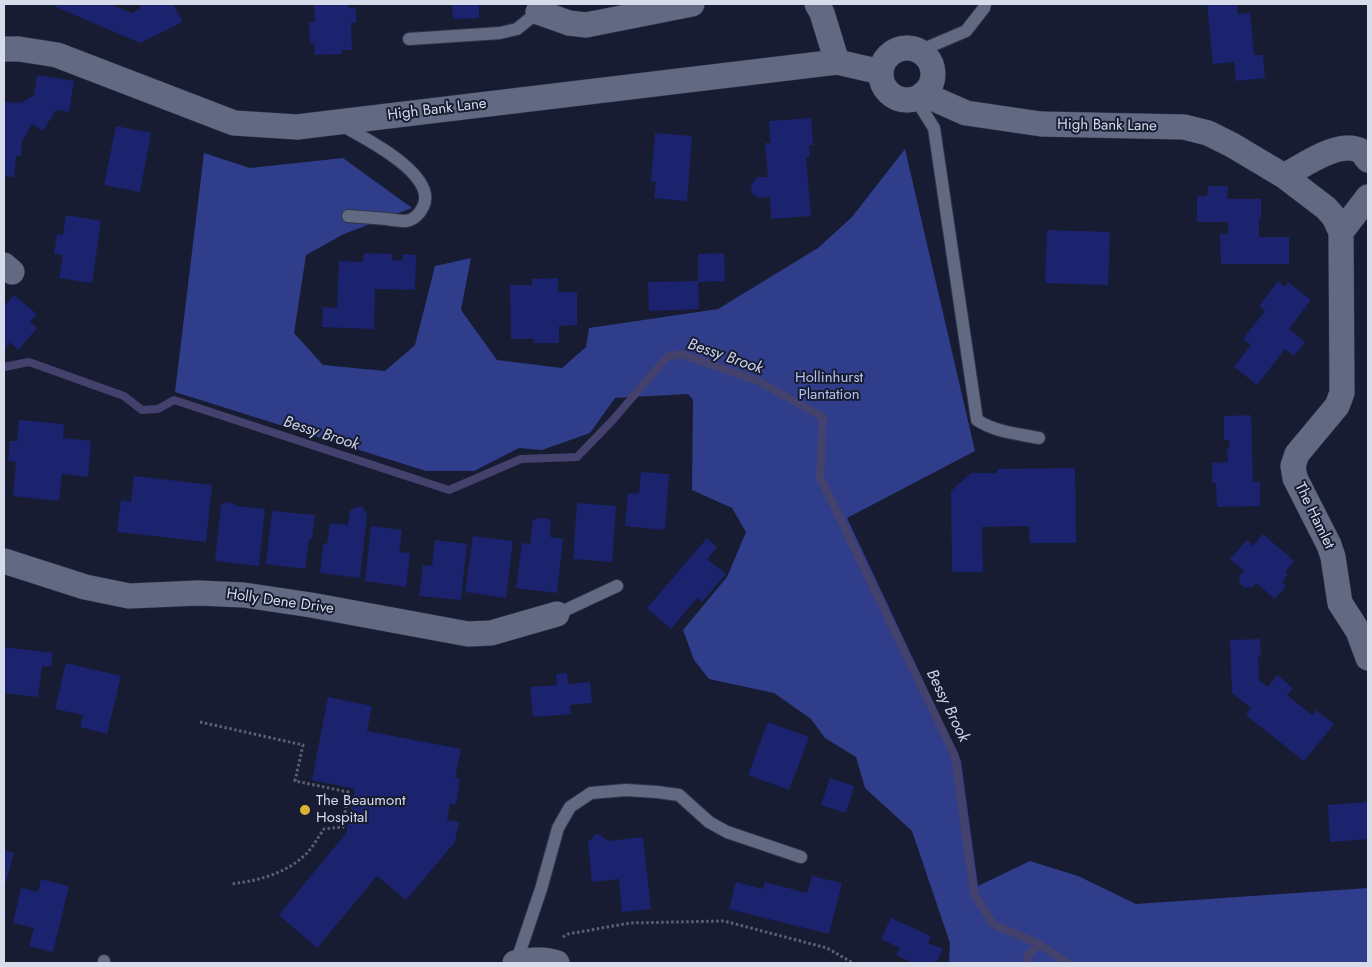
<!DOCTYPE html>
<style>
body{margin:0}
#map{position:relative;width:1372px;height:967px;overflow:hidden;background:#171c32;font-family:Jost,sans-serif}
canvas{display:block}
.frame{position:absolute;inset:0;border:5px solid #d7dceb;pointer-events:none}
</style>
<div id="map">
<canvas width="1372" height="967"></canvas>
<div class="frame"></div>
</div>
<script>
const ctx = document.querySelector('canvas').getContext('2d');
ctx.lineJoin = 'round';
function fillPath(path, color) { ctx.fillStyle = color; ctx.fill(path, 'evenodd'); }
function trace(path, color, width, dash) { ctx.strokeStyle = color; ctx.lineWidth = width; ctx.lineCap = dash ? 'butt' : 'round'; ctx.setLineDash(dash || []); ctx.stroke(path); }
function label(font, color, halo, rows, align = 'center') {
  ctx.font = font + ' Jost,sans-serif'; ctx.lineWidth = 4; ctx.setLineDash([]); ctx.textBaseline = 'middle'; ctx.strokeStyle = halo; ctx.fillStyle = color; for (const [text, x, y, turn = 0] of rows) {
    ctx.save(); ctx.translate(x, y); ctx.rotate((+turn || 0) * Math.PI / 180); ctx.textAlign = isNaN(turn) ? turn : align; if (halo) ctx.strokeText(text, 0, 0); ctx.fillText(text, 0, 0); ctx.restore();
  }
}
const forest = new Path2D(`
 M905,149L975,451L847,518L961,761L978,886L1030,861L1078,876L1136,904L1368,888V963H949L950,943L912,831L865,788L856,757L825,738L811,719L774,693L709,679L694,660L683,630L727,577L746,532L732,508L692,490L693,400L688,394L615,398L590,433L542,450L519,448L474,471H426L175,392L204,153L250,168L343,158L412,208L344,234L306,255L294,333L323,365L385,371L415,345L435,266L471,258L461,310L497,360L562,368L586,347L589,328L718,309L818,248L852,217Z`);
const stream = new Path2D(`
 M4,367L29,362L124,396L142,410L158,409L174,400L449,490L521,459L577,457L612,421L667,357L681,354L758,381L823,417L820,477L955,756L974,894L993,924L1039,944L1068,963
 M1028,963L1027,956L1039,944`);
const building = new Path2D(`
 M56,4H110L132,13L141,8L139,4H173L183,22L140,43L56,7Z
 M314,4H348V8L356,7V23H351L352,50H342V54L315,55L314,43H310L309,22H315Z
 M452,4H479V18L453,19Z
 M1207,4H1237L1238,14L1250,13L1254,55H1263L1265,78L1236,81L1234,62L1213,64Z
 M37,75L74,81L69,112L56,110L43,131L32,124L22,141L21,156H16L14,177L4,176V102L21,103L34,95Z
 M811,118L813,145H809L810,157L806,158L811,216L771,219L770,197L758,198L752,193L751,185L757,177H768L765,143H771L769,121Z
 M116,126L151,133L140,192L104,185Z
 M655,133L692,136L687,201L654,198L656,182L651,181Z
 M1208,186H1228L1227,199H1261V218H1259V237H1289V264H1221L1220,234H1228V222H1197V196H1207Z
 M66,215L101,221L92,283L59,278L63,255L54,254L57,234L63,235Z
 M1047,230L1110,232L1108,285L1045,283Z
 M364,253L392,254V260L403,261V254L416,255L415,290L375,289L374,329L322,327L323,307L337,308L339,261L363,262Z
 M724,253L725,281L698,282L699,309L649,311L648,282L698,281V254Z
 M558,278V292H577V325L559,326V343H534V339H511L510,285H532V279Z
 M1278,281L1285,287L1288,282L1311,300L1289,329L1305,342L1294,356L1285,349L1257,385L1234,367L1251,345L1243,339L1265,311L1259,306Z
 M14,295L37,314L30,322L37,328L18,350L10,342L4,350V302L6,304Z
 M1251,415L1253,482H1260V506L1217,507L1216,483H1212V463L1228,462L1227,449H1230L1229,440H1224V416Z
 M19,420L64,424L63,438L91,441L88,477L62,474L59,501L13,496L16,462L8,461L10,441H17Z
 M1075,468L1076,543H1030L1029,526L982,527L983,572H952L951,491L971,473H997V469Z
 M641,472L669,474L665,530L625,526L628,493L639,494Z
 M134,476L212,485L206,542L117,532L121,500L131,502Z
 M225,502L233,503L236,506L265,509L259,566L215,561L221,505Z
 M577,503L616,506L612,562L573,559Z
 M356,507H363L367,514L360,578L320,573L323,544H327L330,523L348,525L350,511Z
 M272,511L315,515L312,539H309L305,569L266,564Z
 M537,518L549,519L551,524L550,537L563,539L557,593L516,588L522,543L530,544L533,520Z
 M371,526L402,530L399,552L410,553L406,587L365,581Z
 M1263,534L1294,561L1285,572L1288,574L1282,582L1286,586L1275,599L1256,583L1253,587L1245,588L1240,584L1239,576L1244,571L1230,559L1247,540L1253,546Z
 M473,536L513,541L506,598L465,592Z
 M707,538L717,547L707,559L726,574L702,602L697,598L671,629L647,608Z
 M435,540L467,544L461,600L419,596L423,565L432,566Z
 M1260,639L1261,655H1258L1259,680L1268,687L1277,675L1293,688L1287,695L1312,715L1316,710L1334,724L1304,761L1246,715L1251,708L1232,693L1230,640Z
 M4,647L53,653L51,667L42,666L38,697L4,693Z
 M66,663L121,676L107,734L80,727L83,715L55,709Z
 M567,673L568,684L590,682L592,703L570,705L571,714L533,717L530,687L557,685L556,674Z
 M328,697L372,706L367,731L461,749L455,778L460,779L456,805L450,803L447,820L459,822L455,842L406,900L377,876L317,948L279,915L346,833L355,789L312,780Z
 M768,722L809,737L789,790L748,775Z
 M830,778L854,786L846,813L821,805Z
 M1368,802V839L1330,842L1328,805Z
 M597,833L608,841L643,837L651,909L622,912L619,879L592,882L588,842Z
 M4,850L14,853L4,889Z
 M812,876L842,883L829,934L729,909L736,882L763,889L765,882L807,893Z
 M41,879L69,886L53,952L29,946L34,928L13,923L21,888L38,892Z
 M891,918L931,936L928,943L943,949L936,963H913L896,955L900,948L881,939Z`);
const path = new Path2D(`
 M200,722L303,745L295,781L348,792L343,827L324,829C319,836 314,845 308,852C288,873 259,881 230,884
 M563,937L568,934L630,923L724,921L827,948L853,963`);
const lane = new Path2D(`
 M409,39L500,33L517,29L538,12
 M919,51L966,31L984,8L985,4
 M915,98L934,128L977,420C995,432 1018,434 1039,438
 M341,125C363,137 439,175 423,207C420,213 414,220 406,221C400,221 393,220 387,219C374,218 361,217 348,216
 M557,614L617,586
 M104,963V961
 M516,963L541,889L558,828L570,807L591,793L626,790L657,792L679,795L709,822L727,832L801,857`);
const street = new Path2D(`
 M817,4L822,13L837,62
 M538,12L569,23L586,25L692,4
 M881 74a26 26 0 1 1 52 0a26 26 0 1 1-52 0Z
 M4,49H19L57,55L234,123L297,127L837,62L881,72
 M923,94L966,113L1041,124L1184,127L1208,133L1232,145L1284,176L1326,208L1334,217L1341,232L1342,393L1337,406L1297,454L1293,466L1295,478L1329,545L1333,557L1340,603L1358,631L1368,658
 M1284,176C1303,166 1339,139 1361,151C1363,153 1366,158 1368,160
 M1341,232L1368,197
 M4,265L12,272
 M4,561L85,587L129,596L198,593L244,595L311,605L468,634L491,633L557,614
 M515,963C528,960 544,958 557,963`);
const markers = [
 [305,810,6,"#d9b334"]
];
const streetNames = [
 ["High Bank Lane",437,110,-7],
 ["High Bank Lane",1107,126,1],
 ["The Hamlet",1314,516,64],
 ["Holly Dene Drive",280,602,8]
];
const parkNames = [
 ["Hollinhurst",829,378],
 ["Plantation",829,395]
];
const poiNames = [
 ["The Beaumont",316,801],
 ["Hospital",316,818]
];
const waterNames = [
 ["Bessy Brook",725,357,19],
 ["Bessy Brook",321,434,18],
 ["Bessy Brook",947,706,64]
];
fillPath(forest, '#2f3d8a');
trace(stream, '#44426d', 8);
fillPath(building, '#1b236e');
trace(lane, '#323547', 14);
trace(street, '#323547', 26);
trace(path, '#5b6074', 3, [2.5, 2.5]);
trace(lane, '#616983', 12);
trace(street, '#616983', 25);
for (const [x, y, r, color] of markers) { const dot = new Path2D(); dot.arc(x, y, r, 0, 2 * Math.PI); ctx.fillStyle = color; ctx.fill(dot); trace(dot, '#171c32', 2); }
label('15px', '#d7dceb', '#171c32', streetNames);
label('15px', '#b2c0eb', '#171c32', parkNames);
label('15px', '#d7dceb', '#171c32', poiNames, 'left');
label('italic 16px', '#cdd4ea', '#171c32', waterNames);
</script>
